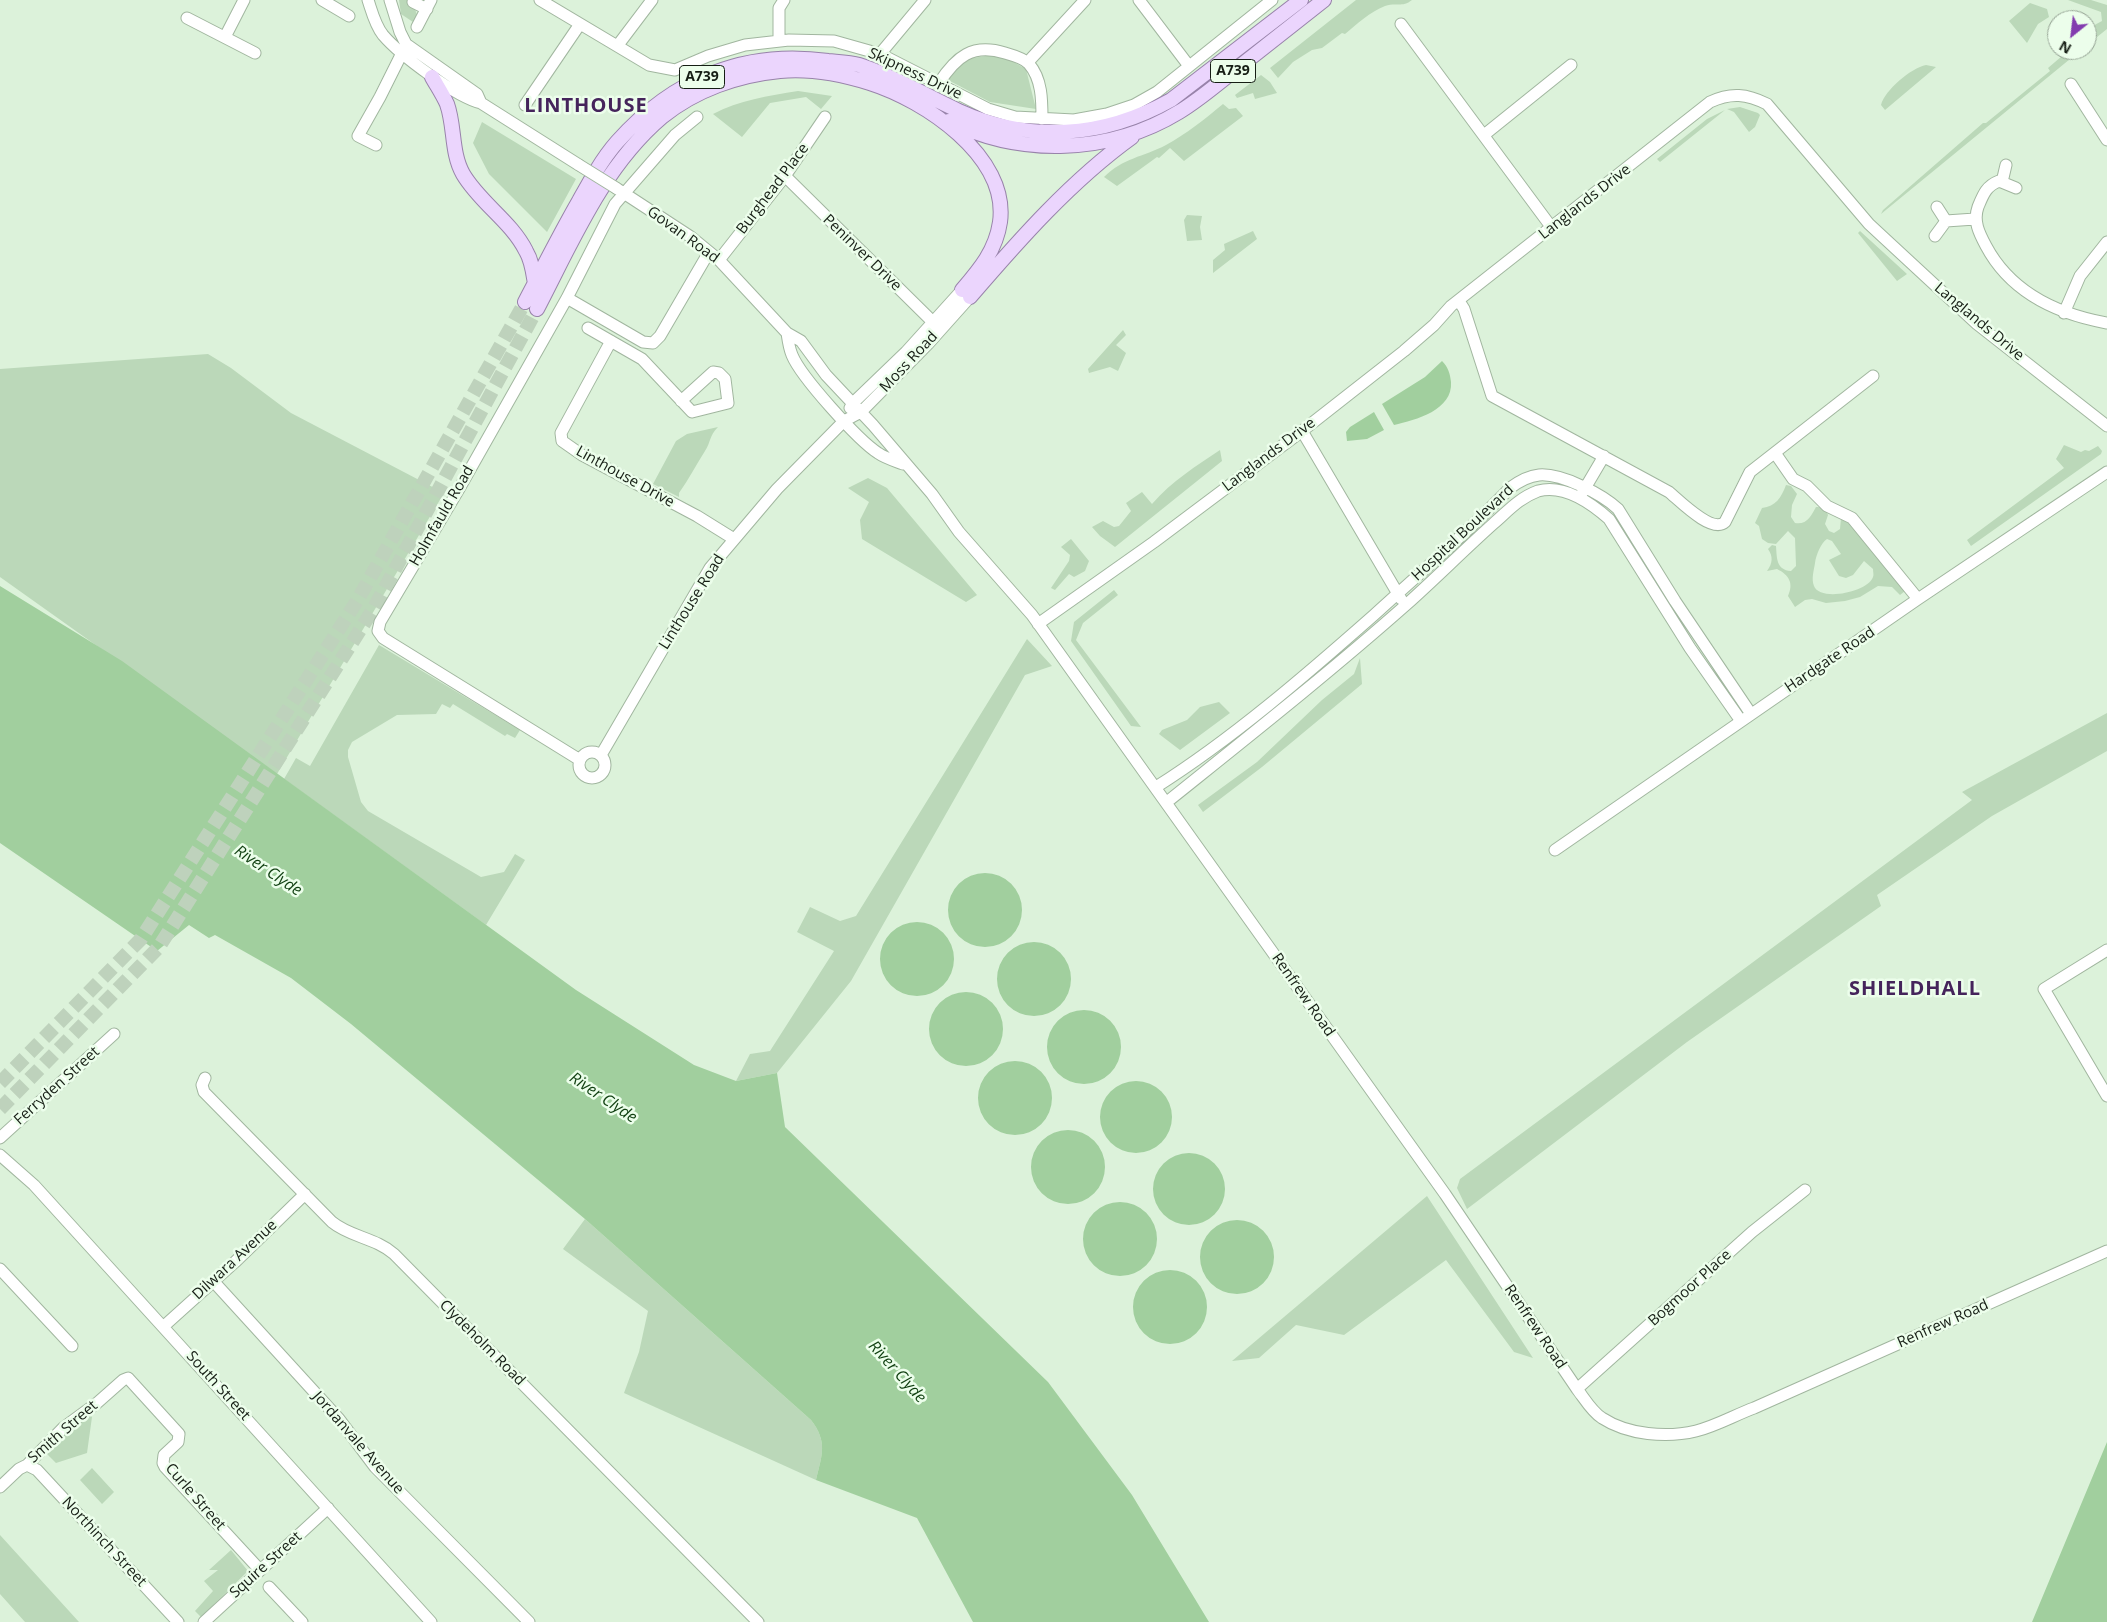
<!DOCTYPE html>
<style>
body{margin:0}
#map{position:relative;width:2107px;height:1622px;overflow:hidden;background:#dcf2da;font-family:"Open Sans",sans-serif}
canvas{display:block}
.north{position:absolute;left:2047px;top:10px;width:50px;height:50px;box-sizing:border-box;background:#ecfeeb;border:1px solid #96a495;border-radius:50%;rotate:209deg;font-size:14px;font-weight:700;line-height:20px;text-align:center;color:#161e15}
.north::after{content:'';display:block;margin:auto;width:18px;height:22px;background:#833caf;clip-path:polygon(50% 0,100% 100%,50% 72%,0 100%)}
</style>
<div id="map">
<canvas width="2107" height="1622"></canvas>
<div class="north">N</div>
</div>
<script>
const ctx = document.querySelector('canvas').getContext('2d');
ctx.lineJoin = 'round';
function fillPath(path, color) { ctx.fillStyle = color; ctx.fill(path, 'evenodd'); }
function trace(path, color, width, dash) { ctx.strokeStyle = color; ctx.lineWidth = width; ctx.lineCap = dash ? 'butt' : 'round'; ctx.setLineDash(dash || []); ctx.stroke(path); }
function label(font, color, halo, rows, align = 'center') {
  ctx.font = font + ' "Open Sans",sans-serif'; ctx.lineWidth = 5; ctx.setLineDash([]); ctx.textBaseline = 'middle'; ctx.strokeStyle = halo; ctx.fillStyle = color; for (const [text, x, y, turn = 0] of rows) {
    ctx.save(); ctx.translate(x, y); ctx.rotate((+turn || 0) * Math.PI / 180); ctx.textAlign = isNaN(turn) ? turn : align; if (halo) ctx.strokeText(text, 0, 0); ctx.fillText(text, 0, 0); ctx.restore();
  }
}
const green = new Path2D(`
 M399,0H412L417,15L413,22L401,14Z
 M1356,0H1412C1402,8 1396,2 1385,6C1370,12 1357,24 1345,34L1342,33L1322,48L1312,50L1293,62L1278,78L1270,68Z
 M2068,0H2091L2107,5V29L2087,45V29L2102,21L2101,12Z
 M2030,3L2047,9L2049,17L2038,24L2027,43L2009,21Z
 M2069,50H2081L1881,214L1883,210L1983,123H1986L2050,71L2048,68Z
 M999,54L1026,69L1036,109L990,102L948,80L959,60Z
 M1926,65L1936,67L1885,110L1881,105C1885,90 1911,68 1926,65Z
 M1261,75L1270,82L1277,93L1255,99L1253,93L1237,98L1235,95Z
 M798,91L832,96L821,109L806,97L770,103L742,137L713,114C739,100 768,96 798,91Z
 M1223,104L1229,109L1236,108L1243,116L1184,161L1170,148L1159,158L1157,157L1117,186L1104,177C1123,158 1143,157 1166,145C1186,134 1205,119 1223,104Z
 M1740,107L1758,113L1760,115L1755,127L1749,132L1734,112L1727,109Z
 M1725,110L1660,162L1657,159L1707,119Z
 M482,122L576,179L547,232L489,174L473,143Z
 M1187,215L1202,216L1200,227L1202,240L1187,241L1184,220Z
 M1253,231L1257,239L1213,273V260L1225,250L1224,244Z
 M1860,231L1907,274L1897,281L1858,233Z
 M1123,330L1126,335L1116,345L1126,353L1118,371L1110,367L1089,373L1088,369Z
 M208,354L231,368L291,413L444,493L277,774L0,577V369Z
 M718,427C709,436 711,442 705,451C696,465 689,479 679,493V497L653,484L676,441L687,434Z
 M2064,445L2081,452L2085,450L2089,451L2098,446L2102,451L2101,454L1971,546L1967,540L2064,468L2056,459Z
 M1220,450L1222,461L1115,547L1100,536L1092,527L1103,521L1114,527L1119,526L1131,511L1126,503L1142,492L1152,504C1172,481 1196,466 1220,450Z
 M868,478L887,488L977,595L966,602L862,539L860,520L869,502L848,488Z
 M1786,485L1791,486L1797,494L1792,505L1791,517L1795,523C1807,525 1811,516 1816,507C1822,507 1826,509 1828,515L1825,524L1829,531L1834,533L1840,529L1841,518H1844L1905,591L1900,595L1892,587L1878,586L1860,597L1845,601L1826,603L1812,599L1805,600L1795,607L1788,596C1794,583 1789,575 1777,569L1767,571C1773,563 1773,556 1768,549L1772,545L1776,546C1777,558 1776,570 1791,571L1796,566L1795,538L1788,531L1776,544L1768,543L1762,539L1759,526L1755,523L1762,508C1776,506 1781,498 1786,485ZM1827,539L1832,541L1841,554L1829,560L1839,576L1846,578L1853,575L1864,561L1873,569C1873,572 1874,575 1873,577C1868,592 1820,602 1814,586C1811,579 1814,570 1815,563C1816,555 1821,543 1827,539Z
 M1071,539L1089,561L1085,571L1074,577L1069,574L1055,590L1051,588L1069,561L1070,555L1061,547Z
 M1114,590L1118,595L1083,623L1076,640L1141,727L1131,726L1071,641L1074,622Z
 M1027,639L1052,666L1025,675L851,981L777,1073L736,1081L750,1054L770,1051L834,951L797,932L810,907L840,921L856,916Z
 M379,645L520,730L515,738L507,734L505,736L453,704L450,708L442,704L436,714L397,715L352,742L348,750V757L361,802L368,811L481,877L504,872L515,854L525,860L486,925L284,779L296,758L310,766Z
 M1360,658L1362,684L1262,767L1203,812L1198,805L1257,762L1322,700L1354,674Z
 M1219,702L1230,713L1180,750L1159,734L1162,730L1187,720L1200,707Z
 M2107,713V751L1992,816L1877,895L1881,906L1687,1042L1467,1209L1457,1188L1460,1179L1972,800L1962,792Z
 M1427,1196L1533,1358L1514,1352L1446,1260L1344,1335L1296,1325L1259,1358L1232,1361Z
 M585,1219L811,1420C828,1442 822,1455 816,1480L624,1393L639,1352L648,1311L563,1249Z
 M86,1411L92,1417L87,1453L56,1463L43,1450Z
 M92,1468L114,1492L102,1504L80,1480Z
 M0,1535L79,1622H25L0,1594Z
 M231,1550L248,1571L201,1617L195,1611L213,1591L204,1581L218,1570H209Z`);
const water = new Path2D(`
 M1442,361C1448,367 1450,373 1451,382C1453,410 1416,420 1394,425L1382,404L1425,377Z
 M1374,412L1384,430L1367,439L1347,441L1346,432L1350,427Z
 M0,586L122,661L576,990L694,1065L736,1081L777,1073L785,1127L1048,1382L1132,1495L1209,1622H973L917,1518L816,1480C822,1455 828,1442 811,1420L585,1219L351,1024L291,978L215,935L209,938L189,925L157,951L0,843Z
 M948 910a37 37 0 1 1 74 0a37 37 0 1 1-74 0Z
 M880 959a37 37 0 1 1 74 0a37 37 0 1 1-74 0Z
 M997 979a37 37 0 1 1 74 0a37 37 0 1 1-74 0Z
 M929 1029a37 37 0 1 1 74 0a37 37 0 1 1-74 0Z
 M1047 1047a37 37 0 1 1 74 0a37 37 0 1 1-74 0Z
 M978 1098a37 37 0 1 1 74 0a37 37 0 1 1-74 0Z
 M1100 1117a36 36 0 1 1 72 0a36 36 0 1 1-72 0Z
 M1031 1167a37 37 0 1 1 74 0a37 37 0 1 1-74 0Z
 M1153 1189a36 36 0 1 1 72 0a36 36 0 1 1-72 0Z
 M1083 1239a37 37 0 1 1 74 0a37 37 0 1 1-74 0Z
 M1200 1257a37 37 0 1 1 74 0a37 37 0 1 1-74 0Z
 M1133 1307a37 37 0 1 1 74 0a37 37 0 1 1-74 0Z
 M2107,1442V1622H2032Z`);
const majorTunnel = new Path2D(`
 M0,1083L141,939L357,601L525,302
 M0,1109L159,947L374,608L537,309`);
const minor = new Path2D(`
 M322,0L349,16
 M368,0C372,12 375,25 383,35C400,55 456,97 481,103L579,165
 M390,0L400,32L406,44L477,94L481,103
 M540,0L649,65L675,70L708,56L745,45L789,40L834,41L880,54L988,109L1015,117L1074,120L1107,114L1134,105L1157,92L1272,0
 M1139,0L1189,66
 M413,2L427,9
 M187,18L255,53
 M1401,24L1552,228
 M417,27L431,0
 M225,37L244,0
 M779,41V8L784,0
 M618,45L652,0
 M880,54L925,0
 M1028,62L1085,0
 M939,83C956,57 972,43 1005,53C1012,55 1024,58 1029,64C1042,79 1042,100 1042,119
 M2071,84L2107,140
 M525,105L580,24
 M1484,135L1571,65
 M376,145L358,136L380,97L405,47
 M785,176L940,329
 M2002,182L2006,165
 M616,188L691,237L719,260L787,333L801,341L826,375L873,425L932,494L959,532L1032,615L1445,1194L1577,1389C1584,1398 1592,1412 1602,1418C1628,1435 1667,1438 1696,1431C1716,1426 1735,1415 1754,1408L2107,1251
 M2016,188L1999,181C1986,186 1983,195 1978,207C1973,221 1979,233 1986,246C2011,293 2057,314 2107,323
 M1946,221L1975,219
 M1935,236L1946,221L1937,207
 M719,260L785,176L825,117
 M567,298L643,342L653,343L660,336L709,252
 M1459,301L1464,309L1492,396L1669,492C1680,501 1712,534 1725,522L1750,472L1873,376
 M2064,313L2080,276L2107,242
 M588,328L642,359L692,412L728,403L725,379L719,373L713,372L681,401
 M787,333C788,340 789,348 792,355C801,377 858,440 878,453C885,458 895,461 903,464
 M611,341L561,433L562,441L582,455L697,516L734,539
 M850,408L853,403L906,352L962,290
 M1302,431L1401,599
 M1775,453L1793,479L1807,486L1827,506L1852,518L1918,599
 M1581,495L1604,456
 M1038,624L1154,542L1302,431L1404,351L1434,325L1451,306L1710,102C1731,92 1747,94 1767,104L1869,224L1883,237L1977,324L2107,426
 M579 765a13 13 0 1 1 26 0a13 13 0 1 1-26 0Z
 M601,755L710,568L777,489L844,421L861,412L928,344L970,297
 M580,760L383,638L378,631L380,622L459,489L567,298L615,204L675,135L697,117
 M1156,787C1232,739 1306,675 1374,615C1420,573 1467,533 1510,488C1518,482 1529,476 1539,475C1561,473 1602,494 1618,509L1675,601L1751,714
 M1167,802C1248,737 1329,673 1407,604C1436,578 1464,550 1493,524C1508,511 1519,498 1538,491C1564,484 1591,503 1609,519L1690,648L1741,721
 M1555,850L1918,599L2107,472
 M2107,950L2044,989L2107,1096
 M205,1078L202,1085L204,1092L332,1222C350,1237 376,1238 394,1254L758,1622
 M0,1138L114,1034
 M0,1155L34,1185L431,1622
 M0,1269L72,1346
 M214,1282L339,1419L375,1467L529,1622
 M164,1326L235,1262L305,1194
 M1577,1389L1752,1232L1805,1190
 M27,1465L37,1470L178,1622
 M0,1487L19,1469L27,1465L63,1428L97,1403L123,1380L128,1378L179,1434L178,1442L164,1455L163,1463L165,1467L260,1570
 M269,1587L302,1622
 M204,1622L328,1508`);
const major = new Path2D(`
 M432,77C437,86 443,95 447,104C455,126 451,153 463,174C480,203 511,221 526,251C532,261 533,272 535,284
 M949,121C1021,157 1110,154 1179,112C1199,100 1216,85 1234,71C1264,47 1294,24 1324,0
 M970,297C1019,240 1071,181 1132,137
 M525,302C543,268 560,234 579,201C590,181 602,159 617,142C673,79 745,49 828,61C838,62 849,62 859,65C894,76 926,96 959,111C1030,143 1103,138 1171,100L1301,0
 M537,309C572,242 603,167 662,117C695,90 738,75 780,71C810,68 841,74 870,83C924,100 1009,156 1000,222C996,250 980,269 962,290`);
const minorBridge = new Path2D(`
 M579,165L616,188`);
const shields = [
 [1233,71,45],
 [702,77,45]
];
const shieldNames = [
 ["A739",1233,71],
 ["A739",702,77]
];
const streetNames = [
 ["Skipness Drive",915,74,25],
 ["Burghead Place",773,189,-53],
 ["Langlands Drive",1585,202,-38],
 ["Govan Road",683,235,36],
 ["Peninver Drive",862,253,44],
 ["Langlands Drive",1979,322,40],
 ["Moss Road",909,362,-47],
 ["Langlands Drive",1269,455,-37],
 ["Linthouse Drive",625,477,29],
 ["Holmfauld Road",442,516,-60],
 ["Hospital Boulevard",1463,533,-43],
 ["Linthouse Road",692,602,-58],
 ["Hardgate Road",1830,660,-34],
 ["Renfrew Road",1303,995,55],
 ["Ferryden Street",57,1086,-42],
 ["Dilwara Avenue",235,1260,-43],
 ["Bogmoor Place",1690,1288,-42],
 ["Renfrew Road",1943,1324,-24],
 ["Renfrew Road",1535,1327,56],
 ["Clydeholm Road",482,1343,45],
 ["South Street",218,1386,48],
 ["Smith Street",63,1432,-41],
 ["Jordanvale Avenue",358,1443,49],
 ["Curle Street",195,1497,49],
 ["Northinch Street",104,1542,47],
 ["Squire Street",266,1565,-42]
];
const waterNames = [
 ["River Clyde",268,871,34],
 ["River Clyde",603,1098,34],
 ["River Clyde",897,1372,48]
];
const districtNames = [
 ["LINTHOUSE",586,106],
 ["SHIELDHALL",1915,989]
];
fillPath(green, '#bbd8b9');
fillPath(water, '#a1cf9e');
trace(majorTunnel, '#bed2bc', 14, [14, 7]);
trace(minor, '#a1b69f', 13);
trace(major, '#9883aa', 16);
trace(minor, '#fff', 11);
trace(major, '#ebd5fd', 14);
trace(minorBridge, '#a1b69f', 13, []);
trace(minorBridge, '#fff', 11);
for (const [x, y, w] of shields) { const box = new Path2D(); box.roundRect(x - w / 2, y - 11.5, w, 23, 4); ctx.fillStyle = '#ecfeeb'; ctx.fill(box); trace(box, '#161e15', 1); }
label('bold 14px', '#161e15', null, shieldNames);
label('15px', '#161e15', '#ecfeeb', streetNames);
label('italic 16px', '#0f3f10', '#ecfeeb', waterNames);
ctx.letterSpacing = '1px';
label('bold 20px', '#45245b', '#ecfeeb', districtNames);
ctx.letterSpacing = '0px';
</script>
